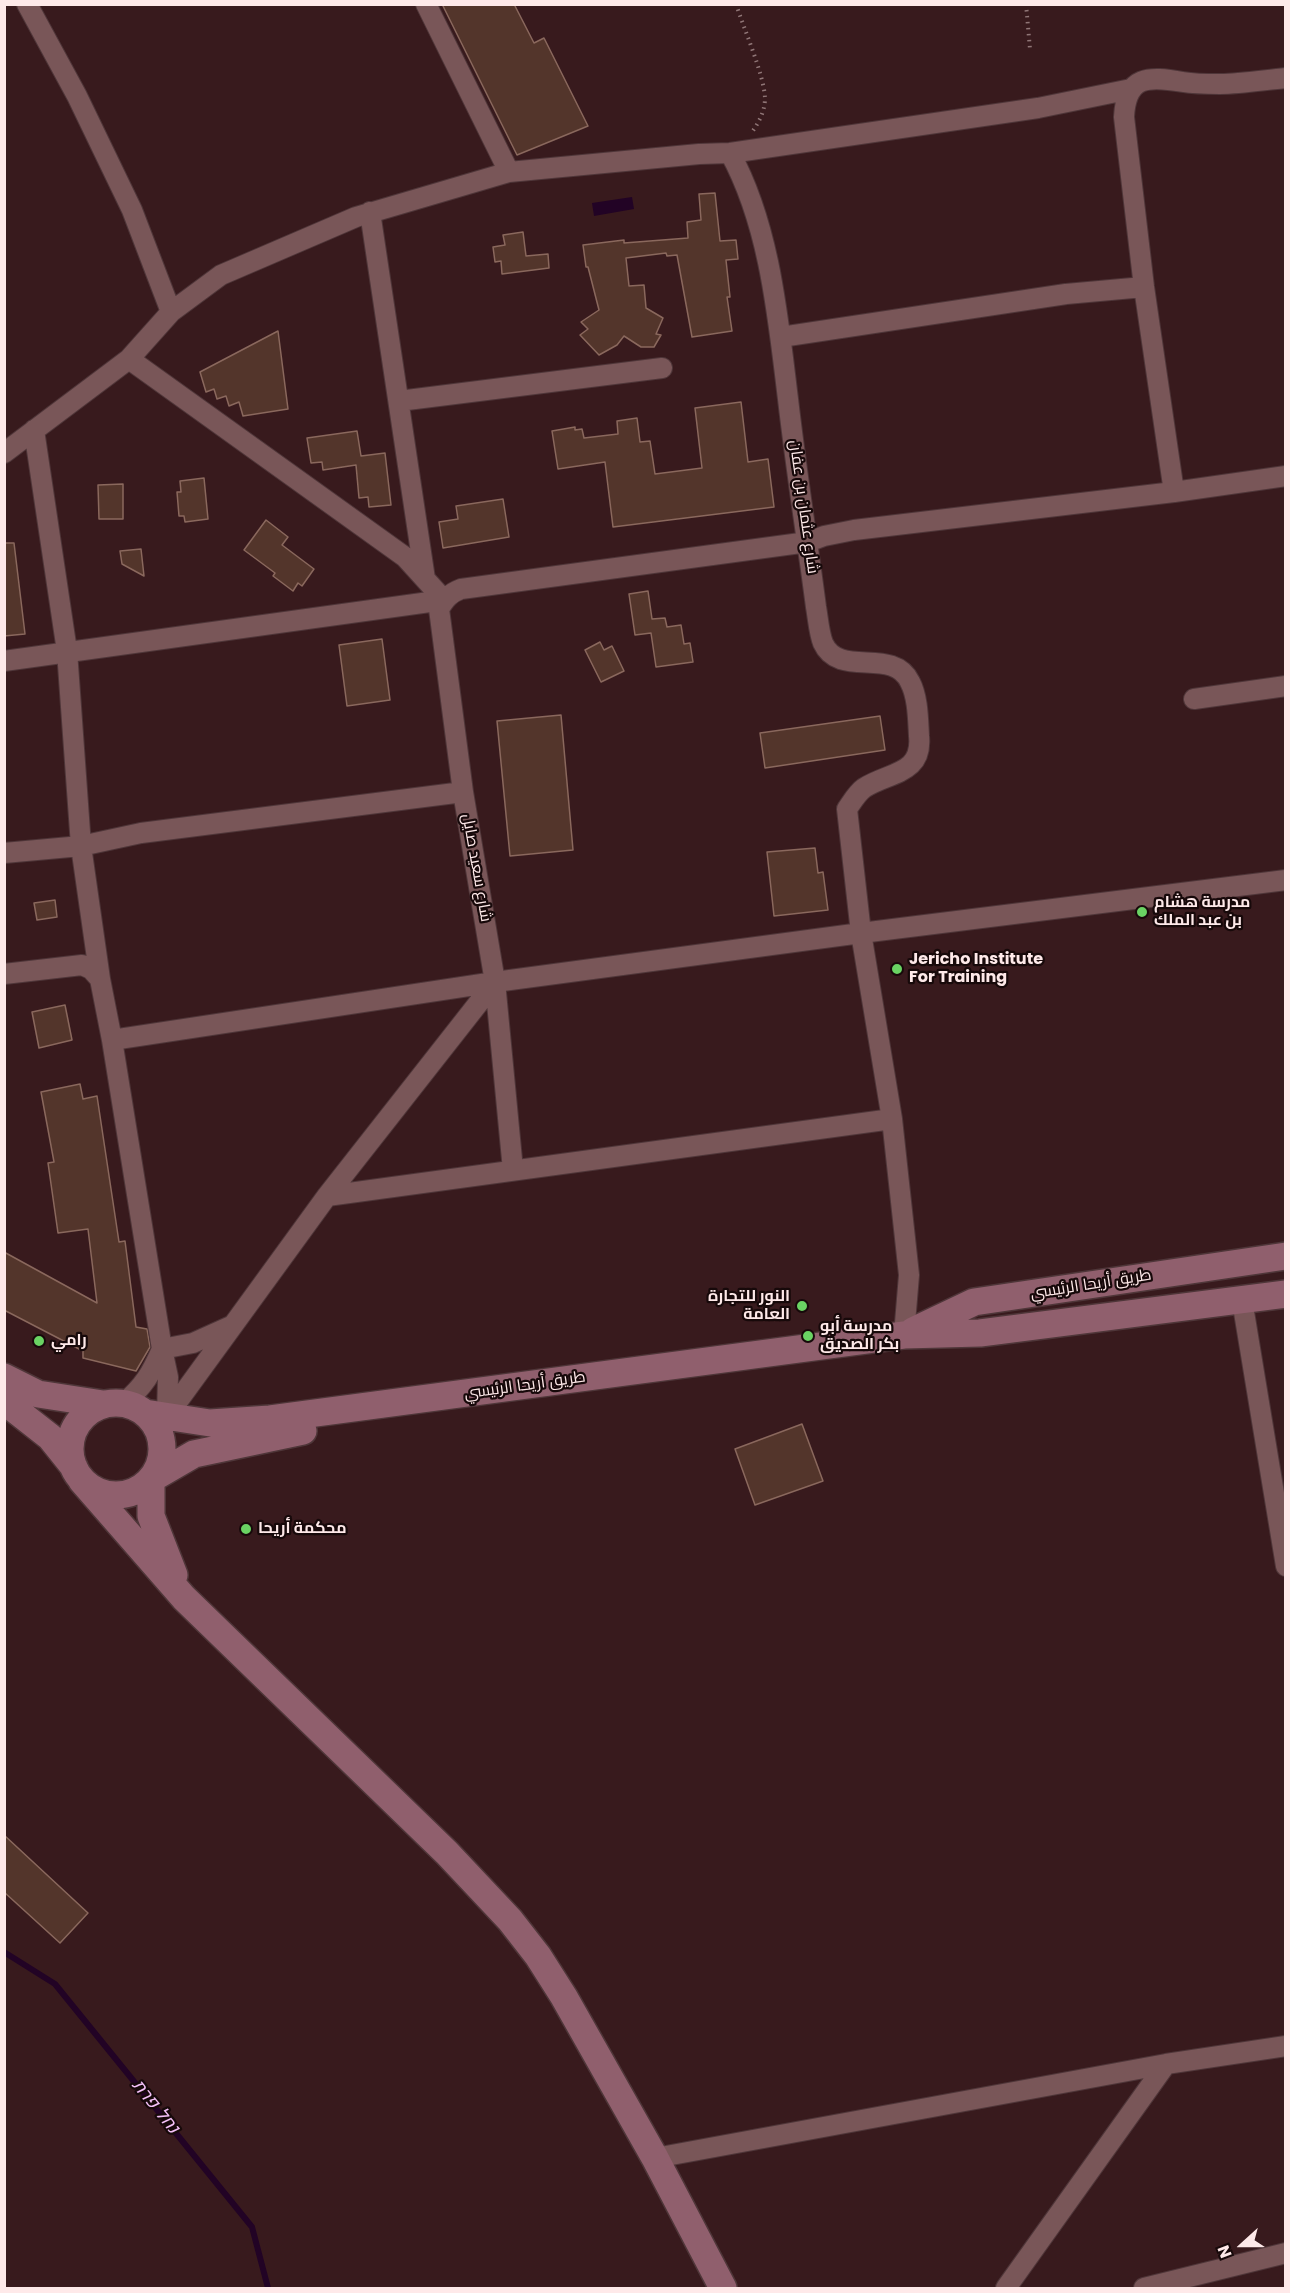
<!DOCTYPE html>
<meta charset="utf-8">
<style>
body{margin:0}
#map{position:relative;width:1290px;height:2293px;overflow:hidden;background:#381a1d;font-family:Poppins,sans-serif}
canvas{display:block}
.frame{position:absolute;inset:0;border:6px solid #fee9e9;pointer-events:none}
.north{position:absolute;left:1212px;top:2215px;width:60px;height:60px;-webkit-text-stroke:4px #17090a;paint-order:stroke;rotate:249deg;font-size:16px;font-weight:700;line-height:24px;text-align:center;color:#fee9e9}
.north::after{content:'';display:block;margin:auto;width:21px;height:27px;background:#fee9e9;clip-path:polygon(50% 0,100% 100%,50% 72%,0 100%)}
</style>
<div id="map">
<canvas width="1290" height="2293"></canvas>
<div class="frame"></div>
<div class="north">N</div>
</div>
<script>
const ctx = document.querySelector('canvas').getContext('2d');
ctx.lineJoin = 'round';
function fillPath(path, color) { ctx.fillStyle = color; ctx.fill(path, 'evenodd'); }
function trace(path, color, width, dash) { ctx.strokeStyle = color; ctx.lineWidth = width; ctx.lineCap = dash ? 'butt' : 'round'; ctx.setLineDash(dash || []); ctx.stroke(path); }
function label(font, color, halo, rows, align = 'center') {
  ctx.font = font + ' Poppins,Cairo,Heebo,sans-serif'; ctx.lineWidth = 4.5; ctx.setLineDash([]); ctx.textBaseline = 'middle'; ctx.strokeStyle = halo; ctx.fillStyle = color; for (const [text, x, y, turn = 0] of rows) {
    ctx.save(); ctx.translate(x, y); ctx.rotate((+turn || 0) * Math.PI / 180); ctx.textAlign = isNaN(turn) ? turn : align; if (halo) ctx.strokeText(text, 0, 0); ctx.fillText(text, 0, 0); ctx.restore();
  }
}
const water = new Path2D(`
 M632,197L634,209L594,216L592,203Z`);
const stream = new Path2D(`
 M4,1952L55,1984L252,2227L268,2288`);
const building = new Path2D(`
 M442,4H514L534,43L544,38L588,126L517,155Z
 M715,193L720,241L736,240L738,259L726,260L730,297H727L732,331L692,337L677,255L667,256L666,253L626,258L629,286L644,285L646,308L663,318L656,334L661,335L654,347H641L624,336L617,345L599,355L580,335L588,329L581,322L599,310L588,267H586L583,245L624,240V243L688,238L687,222L701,220L699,194Z
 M523,232L526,256L548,254L549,268L502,274L501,261L495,262L493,247L505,245L503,235Z
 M278,331L288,409L243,416L239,402L229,406L226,396L217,399L214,389L206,392L200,372Z
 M741,402L748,462L768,459L774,507L613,527L605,462L558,469L552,431L575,427V430L582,429L584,438L618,434L617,421L637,418L640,442L650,441L655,474L702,468L695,408Z
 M357,431L361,456L385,453L391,505L369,507L368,497L359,498L356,465L323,470L322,462L311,463L307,438Z
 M204,478L208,519L185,522L184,516H179L177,492H181L180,481Z
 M123,484V519H99L98,485Z
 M503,499L509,537L443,548L439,522L458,519L456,506Z
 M266,520L288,537L282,545L314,569L302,586L298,583L293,591L273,576L275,573L244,550Z
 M4,543H14L25,634L4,636Z
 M141,549L144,576L122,564L120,551Z
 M648,591L652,619L665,618L667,627L681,625L684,644L690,643L693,662L656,667L651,633L635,635L629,594Z
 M382,639L390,700L347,706L339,645Z
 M600,642L604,650L612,646L624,671L601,682L585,650Z
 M561,715L573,850L510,856L497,721Z
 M880,716L885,750L765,768L760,733Z
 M815,848L818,873L823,872L828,910L774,916L767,852Z
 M55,900L57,917L37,920L34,903Z
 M65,1005L72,1040L39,1048L32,1012Z
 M80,1084L83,1099L97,1096L119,1242L125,1241L136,1327L147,1329L150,1347L136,1371L83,1358V1351L4,1310V1252L97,1303L88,1229L58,1233L48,1163L54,1162L41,1092Z
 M802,1424L823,1481L755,1505L735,1449Z
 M4,1835L88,1913L60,1943L4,1892Z`);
const path = new Path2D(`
 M736,4C744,29 764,75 765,98C765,111 759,122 752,132
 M1026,4L1030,49`);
const street = new Path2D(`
 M27,4L77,96L132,210L171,312
 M426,4L509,172
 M730,153C770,226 778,318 788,399C796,469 807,538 816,607C818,618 819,633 823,643C839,679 893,646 910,682C918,697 918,719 919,736C923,775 888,772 864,788C857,793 852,802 847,809L861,933L892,1119L909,1275L904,1335
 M370,212L425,579
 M781,337L1066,294L1144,287
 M129,359L405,557L444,600
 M399,401L662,368
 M34,430L67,651L81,846L100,979
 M4,453L129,359L171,312L221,275L356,217L509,172L699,154L730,153L1038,108L1131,89
 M1174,492L1144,287L1124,117C1126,75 1149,76 1183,82C1195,84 1208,84 1220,84C1242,84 1264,80 1286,78
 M4,661L444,600
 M1194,699L1286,686
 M463,792L439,609C445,599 450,593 461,589L808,542L824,536L854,530L1174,492L1286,476
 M4,853L81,846L141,833L463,792L495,982L112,1040
 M4,974L82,965L91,969L100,979L112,1040L162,1349C151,1374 144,1386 124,1403
 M495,982L513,1170
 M327,1196L495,982L861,933L1286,880
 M1242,1300L1286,1566
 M167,1416L327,1196L892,1119
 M167,1416L168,1377L162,1349L193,1343L233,1325
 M655,2158L1166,2064L1286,2046
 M1006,2288L1166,2064
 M1144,2288L1286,2253`);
const secondary = new Path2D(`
 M913,1331L974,1302L1286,1256
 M4,1377L38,1394L103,1404
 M4,1401L50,1437L74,1467
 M70 1449a46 46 0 1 1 92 0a46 46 0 1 1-92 0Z
 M145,1413L210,1423L270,1419L904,1335L980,1333L1286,1294
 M82,1481L184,1598L447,1853L510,1920L538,1956L564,1997L655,2158L723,2288
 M174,1575L151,1516V1479L194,1454L303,1431`);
const markers = [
 [1142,912,6,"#6ad363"],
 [897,969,6,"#6ad363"],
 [802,1306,6,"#6ad363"],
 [808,1336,6,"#6ad363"],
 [39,1341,6,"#6ad363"],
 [246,1529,6,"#6ad363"]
];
const streetNames = [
 ["شارع عثمان بن عفان",803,507,82],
 ["شارع سعيد صايل",476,868,80],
 ["طريق أريحا الرئيسي",1091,1285,-9],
 ["طريق أريحا الرئيسي",525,1386,-8]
];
const poiNames = [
 ["مدرسة هشام",1154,903],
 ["بن عبد الملك",1154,921],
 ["Jericho Institute",909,960],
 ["For Training",909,978],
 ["النور للتجارة",790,1297,"right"],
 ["العامة",790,1315,"right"],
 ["مدرسة أبو",820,1327],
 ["بكر الصديق",820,1345],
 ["رامي",51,1341],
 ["محكمة أريحا",258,1529]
];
const waterNames = [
 ["נחל פרת",155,2107,51]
];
fillPath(water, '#220325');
trace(stream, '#220325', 6);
fillPath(building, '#53352b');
trace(building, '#8a685d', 1.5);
trace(street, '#4f3639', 22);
trace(secondary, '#4f3639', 30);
trace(path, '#907677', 4, [1.5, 4.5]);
trace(street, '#795658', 20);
trace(secondary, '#905f6d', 27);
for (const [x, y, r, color] of markers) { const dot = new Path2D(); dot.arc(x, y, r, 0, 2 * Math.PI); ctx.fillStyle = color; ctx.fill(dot); trace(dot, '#17090a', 2); }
label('16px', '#fee9e9', '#17090a', streetNames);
label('bold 16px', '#fee9e9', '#17090a', poiNames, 'left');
label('italic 18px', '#f5c1f9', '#17090a', waterNames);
</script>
